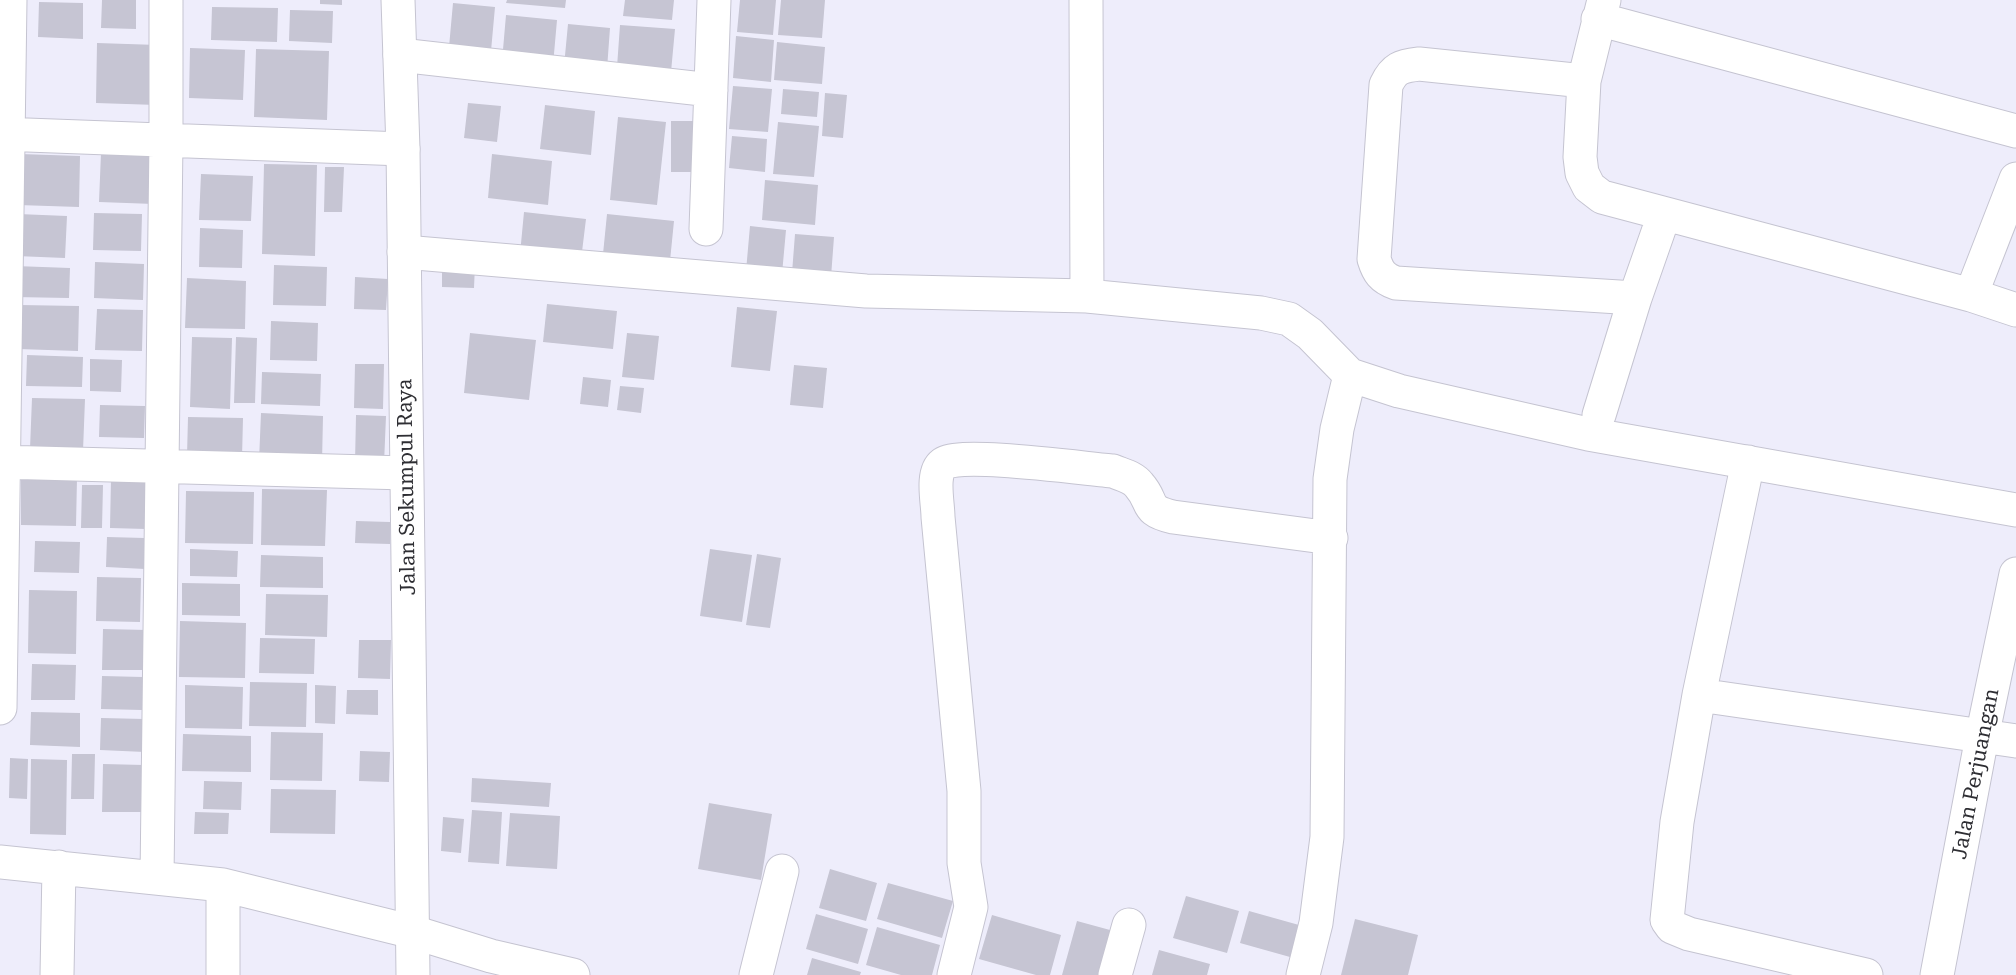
<!DOCTYPE html>
<style>
body{margin:0}
canvas{display:block;background:#eeedfb}
</style>
<canvas width="2016" height="975"></canvas>
<script>
const ctx = document.querySelector('canvas').getContext('2d');
ctx.lineJoin = 'round';
function fillPath(path, color) { ctx.fillStyle = color; ctx.fill(path, 'evenodd'); }
function trace(path, color, width, dash) { ctx.strokeStyle = color; ctx.lineWidth = width; ctx.lineCap = dash ? 'butt' : 'round'; ctx.setLineDash(dash || []); ctx.stroke(path); }
function label(font, color, halo, rows, align = 'center') {
  ctx.font = font + ' "Roboto Serif",serif'; ctx.lineWidth = 4.5; ctx.setLineDash([]); ctx.textBaseline = 'middle'; ctx.strokeStyle = halo; ctx.fillStyle = color; for (const [text, x, y, turn = 0] of rows) {
    ctx.save(); ctx.translate(x, y); ctx.rotate((+turn || 0) * Math.PI / 180); ctx.textAlign = isNaN(turn) ? turn : align; if (halo) ctx.strokeText(text, 0, 0); ctx.fillText(text, 0, 0); ctx.restore();
  }
}
const building = new Path2D(`
 M102,0H136V29L101,28Z
 M320,0H342V5L320,4Z
 M507,0H566L565,8L506,3Z
 M625,0H674L672,20L623,16Z
 M740,0H776L773,35L737,32Z
 M781,0H825L822,38L778,35Z
 M39,2L83,3V39L38,37Z
 M453,3L495,7L491,51L449,47Z
 M212,7L278,8L277,42L211,40Z
 M290,10L333,11L332,43L289,41Z
 M506,15L557,20L553,65L502,61Z
 M568,24L610,28L607,69L564,66Z
 M620,25L675,29L671,72L617,67Z
 M736,36L774,40L771,82L733,78Z
 M777,42L825,47L822,84L774,80Z
 M97,43L158,45L157,105L96,103Z
 M190,48L245,50L243,100L189,98Z
 M256,49L329,51L327,120L254,117Z
 M733,86L772,89L768,132L729,129Z
 M783,89L819,92L817,117L781,114Z
 M825,93L847,95L843,138L822,136Z
 M468,103L501,106L497,142L464,138Z
 M545,105L595,111L591,155L540,149Z
 M618,117L666,122L657,205L610,200Z
 M671,121H698V172H671Z
 M778,122L819,126L814,177L773,174Z
 M732,136L767,139L765,172L729,168Z
 M101,153L156,155L154,204L99,202Z
 M20,154L80,156L79,207L18,205Z
 M492,154L552,161L548,205L488,198Z
 M264,164L317,165L315,256L262,254Z
 M325,167H344L342,212H324Z
 M201,174L253,176L251,221L199,220Z
 M765,180L818,185L815,225L762,220Z
 M524,212L586,219L581,260L520,254Z
 M94,213L142,214L141,251L93,250Z
 M18,214L67,216L65,258L16,256Z
 M607,214L674,221L670,261L603,254Z
 M750,226L786,230L782,274L746,271Z
 M200,228L243,230L242,268L199,267Z
 M795,234L834,237L831,277L792,273Z
 M95,262L144,264L143,300L94,298Z
 M274,265L327,267L326,306L273,305Z
 M442,265H475L474,288L442,287Z
 M15,266L70,268L69,298L14,297Z
 M355,277L388,279L386,310L354,309Z
 M187,278L246,281L245,329L185,328Z
 M547,304L617,311L613,349L543,342Z
 M20,305L79,306L78,351L18,349Z
 M737,307L777,311L770,371L731,367Z
 M97,309L143,310L142,351L95,350Z
 M271,321L318,323L317,361L270,360Z
 M470,333L536,340L529,400L464,393Z
 M627,333L659,336L654,380L622,377Z
 M192,337L232,338L230,409L190,407Z
 M236,337L257,338L255,403H234Z
 M27,355L83,357L82,387L26,386Z
 M90,359L122,360L121,392L90,391Z
 M355,364H384L383,409L354,408Z
 M794,365L827,368L823,408L790,405Z
 M262,372L321,374L320,406L261,404Z
 M583,377L611,380L608,407L580,404Z
 M620,386L644,388L641,413L617,410Z
 M32,398L85,399L83,451L30,449Z
 M100,405L145,406L144,438L99,437Z
 M261,413L323,416L322,463L259,461Z
 M356,415L386,416L384,464L355,463Z
 M188,417L243,418L242,458L187,456Z
 M21,477L77,478L76,526L21,525Z
 M111,479L147,480L146,529L110,528Z
 M82,485H103L102,528H81Z
 M262,489L327,490L325,546L261,545Z
 M186,491L254,492L253,544L185,543Z
 M356,521L390,522V544L355,543Z
 M107,537L145,538V569L106,567Z
 M35,541L80,542L79,573L34,572Z
 M190,549L238,551L237,577L190,576Z
 M710,549L752,555L742,622L700,616Z
 M757,554L781,558L770,628L746,625Z
 M261,555L323,557V588L260,587Z
 M97,577L141,578L140,622L96,621Z
 M182,583L240,584V616L182,615Z
 M29,590L77,591L76,654L28,653Z
 M266,594L328,595L327,637L265,635Z
 M180,621L246,623L245,678L179,677Z
 M103,629L148,630L146,670H102Z
 M260,638L315,639L314,674L259,673Z
 M359,640H391L390,679L358,678Z
 M32,664L76,665L75,700H31Z
 M102,676L143,677L142,710L101,709Z
 M250,682L307,683L306,727L249,726Z
 M185,685L243,687L242,729L185,728Z
 M315,685L336,686L335,724L315,723Z
 M347,690H378V715L346,714Z
 M31,712L80,713V747L30,745Z
 M101,718L145,719V752L100,750Z
 M271,732L323,733L322,781L270,780Z
 M183,734L251,736V772L182,771Z
 M360,751L390,752L389,782L359,781Z
 M72,754H95L94,799H71Z
 M10,758L28,759L27,799L9,798Z
 M31,759L67,760L66,835L30,834Z
 M103,764L144,765L143,812H102Z
 M472,778L551,783L549,807L471,802Z
 M204,781L242,782L241,810L203,809Z
 M271,789L336,790L335,834L270,833Z
 M709,803L772,814L761,880L698,869Z
 M472,810L502,812L499,864L468,862Z
 M195,812L229,813L228,834H194Z
 M510,813L560,816L557,869L506,866Z
 M443,817L464,819L461,853L441,851Z
 M830,869L877,883L866,921L819,908Z
 M888,883L953,901L942,938L877,919Z
 M1186,896L1239,911L1227,953L1173,938Z
 M1249,911L1299,925L1290,957L1240,943Z
 M816,914L868,929L858,964L806,949Z
 M992,915L1061,935L1050,975H1036L979,959Z
 M1355,919L1418,935L1408,975H1341Z
 M1077,921L1121,933L1109,975H1062Z
 M877,927L940,945L932,975H901L866,965Z
 M1159,950L1210,964L1207,975H1152Z
 M812,958L861,972L860,975H807Z`);
const minor = new Path2D(`
 M1086,0L1087,296
 M1604,0L1584,81L1580,157L1582,173L1589,187L1602,197L1971,295L2016,310
 M1598,19L2016,131
 M400,55L711,90
 M1584,81L1419,64C1401,66 1394,68 1386,85L1374,259C1378,272 1382,278 1396,283L1635,298
 M0,134L403,149
 M706,229L714,0
 M404,252L866,291L1087,296L1261,313L1289,319L1310,334L1350,375L1399,391L1588,434L2016,510
 M1971,295L2016,179
 M1599,415L1635,298L1664,215
 M0,462L406,473
 M1748,462L1699,695L1677,822L1667,920L1672,927L1689,934L1866,975
 M1699,695L2016,741
 M0,708L10,0
 M0,862L223,885L413,932L491,956L573,975
 M157,878L166,140V0
 M57,975L59,867
 M223,975V885
 M756,975L782,871
 M954,975L971,907L964,863V791L938,517C938,503 931,473 943,464C957,451 1087,469 1113,471C1122,475 1133,477 1139,485C1155,503 1143,510 1173,517L1331,538
 M1115,975L1129,925
 M1303,975L1316,923L1327,837L1330,479L1337,429L1350,375
 M1937,975L1982,737L2016,574`);
const major = new Path2D(`
 M398,0L403,149L413,975`);
const streetNames = [
 ["Jalan Sekumpul Raya",407,487,-91],
 ["Jalan Perjuangan",1976,774,-79]
];
fillPath(building, '#c6c5d3');
trace(minor, '#c5c4d1', 35);
trace(major, '#c5c4d1', 35);
trace(minor, '#fff', 33);
trace(major, '#fff', 33);
label('21px', '#2e2e33', '#fff', streetNames);
</script>
